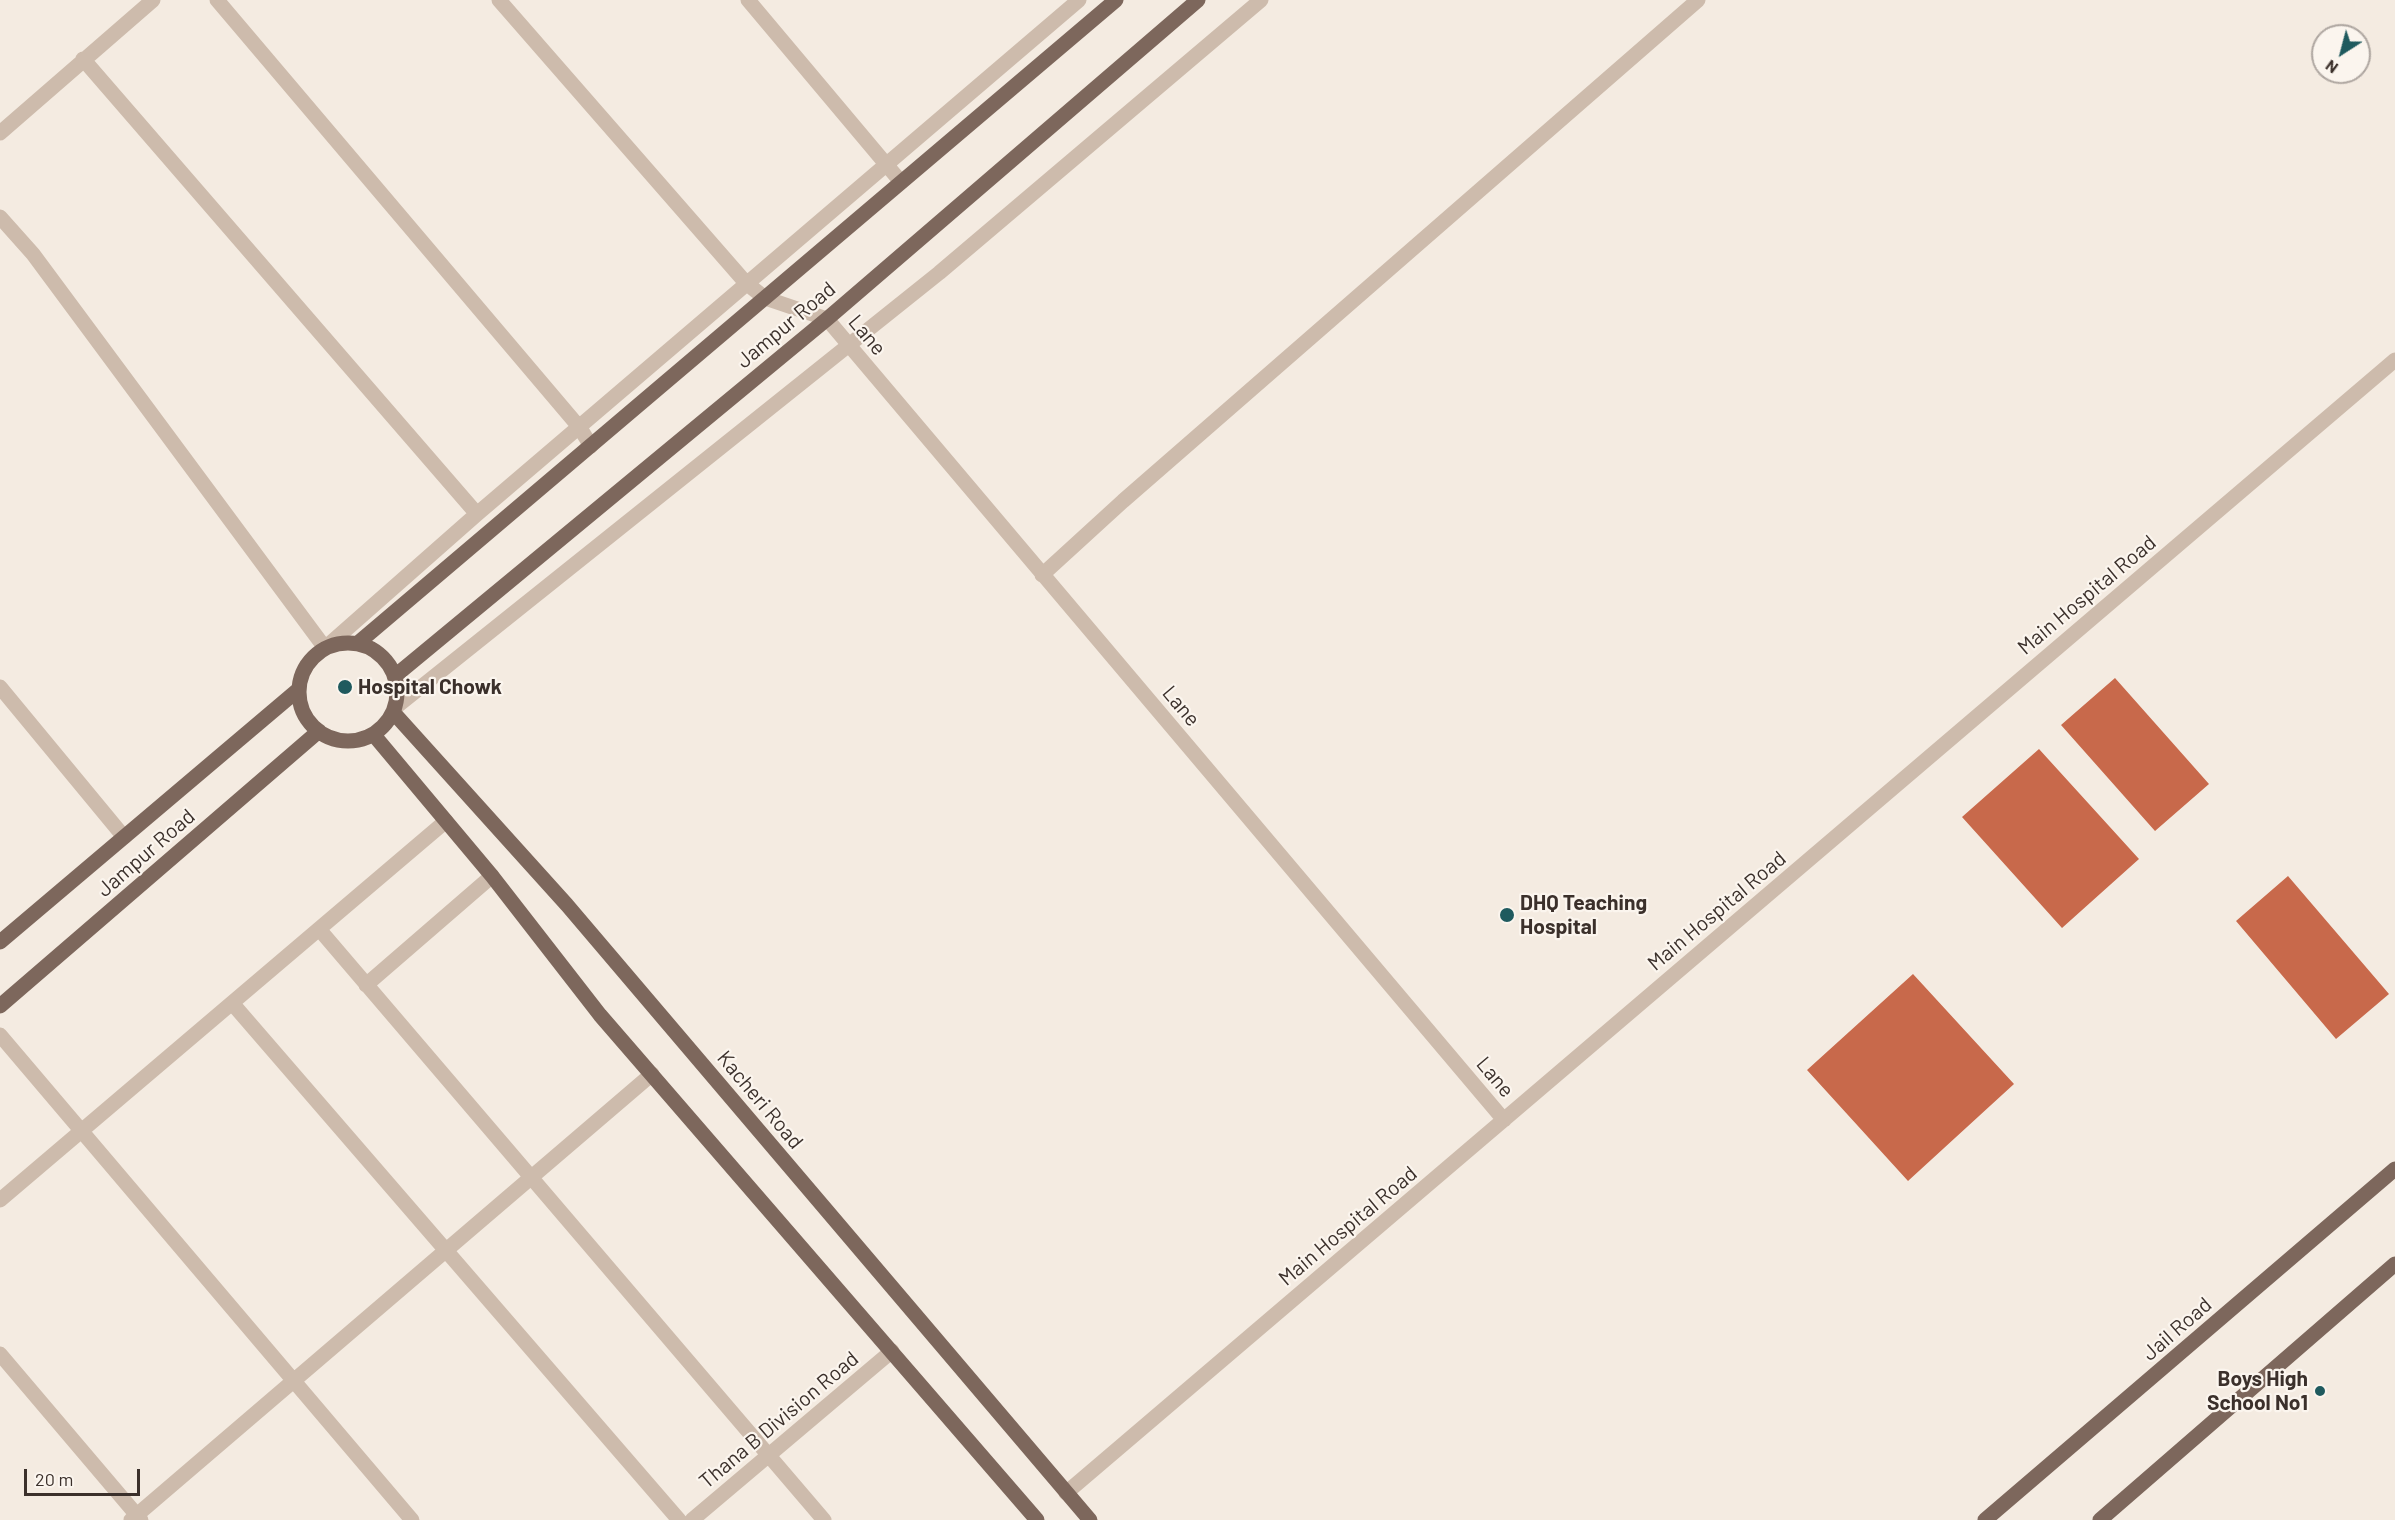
<!DOCTYPE html>
<style>
body{margin:0}
#map{position:relative;width:2395px;height:1520px;overflow:hidden;background:#f4ebe1;font-family:Barlow,sans-serif}
canvas{display:block}
.north{position:absolute;left:2311px;top:24px;width:60px;height:60px;box-sizing:border-box;background:#fbf5ee;border:2px solid #aea6a0;border-radius:50%;rotate:216deg;font-size:16px;font-weight:700;line-height:24px;text-align:center;color:#3b302b}
.north::after{content:'';display:block;margin:auto;width:21px;height:27px;background:#1f5a5e;clip-path:polygon(50% 0,100% 100%,50% 72%,0 100%)}
.scale{position:absolute;left:24px;top:1469px;width:116px;height:27px;box-sizing:border-box;border:3px solid #3b302b;border-top:0;padding-left:8px;font-size:18px;line-height:21px;white-space:nowrap;color:#3b302b;-webkit-text-stroke:4px #fbf5ee;paint-order:stroke}
</style>
<div id="map">
<canvas width="2395" height="1520"></canvas>
<div class="north">N</div>
<div class="scale">20 m</div>
</div>
<script>
const ctx = document.querySelector('canvas').getContext('2d');
ctx.lineJoin = 'round';
function fillPath(path, color) { ctx.fillStyle = color; ctx.fill(path, 'evenodd'); }
function trace(path, color, width, dash) { ctx.strokeStyle = color; ctx.lineWidth = width; ctx.lineCap = dash ? 'butt' : 'round'; ctx.setLineDash(dash || []); ctx.stroke(path); }
function label(font, color, halo, rows, align = 'center') {
  ctx.font = font + ' Barlow,sans-serif'; ctx.lineWidth = 4.5; ctx.setLineDash([]); ctx.textBaseline = 'middle'; ctx.strokeStyle = halo; ctx.fillStyle = color; for (const [text, x, y, turn = 0] of rows) {
    ctx.save(); ctx.translate(x, y); ctx.rotate((+turn || 0) * Math.PI / 180); ctx.textAlign = isNaN(turn) ? turn : align; if (halo) ctx.strokeText(text, 0, 0); ctx.fillText(text, 0, 0); ctx.restore();
  }
}
const building = new Path2D(`
 M2115,678L2209,784L2155,831L2061,725Z
 M2039,749L2139,859L2062,928L1962,817Z
 M2288,876L2389,994L2336,1039L2236,921Z
 M1913,974L2014,1084L1908,1181L1807,1070Z`);
const minor = new Path2D(`
 M217,0L580,428L591,446
 M499,0L746,283L765,298L827,319L1504,1120
 M748,0L901,182
 M83,59L477,514
 M0,133L153,0
 M0,217L33,254L325,648L477,514L1079,0
 M1042,575L1123,501L1698,0
 M0,687L124,837
 M396,707L939,273L1261,0
 M319,929L824,1520
 M366,985L492,876
 M232,1003L679,1520
 M0,1035L412,1520
 M0,1200L446,821
 M0,1354L141,1520
 M1066,1493L2395,360
 M131,1520L652,1074
 M692,1520L892,1351`);
const major = new Path2D(`
 M299 692a49 49 0 1 1 98 0a49 49 0 1 1-98 0Z
 M358,643L1116,0
 M395,676L827,319L1198,0
 M393,712L567,905L1090,1520
 M373,734L492,876L600,1015L1037,1520
 M0,942L299,689
 M0,1006L319,731
 M1985,1520L2395,1169
 M2100,1520L2395,1264`);
const markers = [
 [345,687,8,"#1f5a5e"],
 [1507,915,8,"#1f5a5e"],
 [2320,1391,6,"#1f5a5e"]
];
const streetNames = [
 ["Jampur Road",786,325,-40],
 ["Lane",867,335,50],
 ["Main Hospital Road",2087,595,-40],
 ["Lane",1181,706,50],
 ["Jampur Road",146,853,-41],
 ["Main Hospital Road",1717,911,-40],
 ["Lane",1495,1077,50],
 ["Kacheri Road",760,1100,50],
 ["Main Hospital Road",1348,1226,-40],
 ["Jail Road",2177,1329,-41],
 ["Thana B Division Road",779,1420,-40]
];
const poiNames = [
 ["Hospital Chowk",358,687],
 ["DHQ Teaching",1520,903],
 ["Hospital",1520,927],
 ["Boys High",2308,1379,"right"],
 ["School No1",2308,1403,"right"]
];
fillPath(building, '#c8694b');
trace(minor, '#cdbbac', 15);
trace(major, '#7d675c', 15);
for (const [x, y, r, color] of markers) { const dot = new Path2D(); dot.arc(x, y, r, 0, 2 * Math.PI); ctx.fillStyle = color; ctx.fill(dot); trace(dot, '#fbf5ee', 2); }
label('21px', '#3b302b', '#fbf5ee', streetNames);
label('bold 21px', '#3b302b', '#fbf5ee', poiNames, 'left');
</script>
